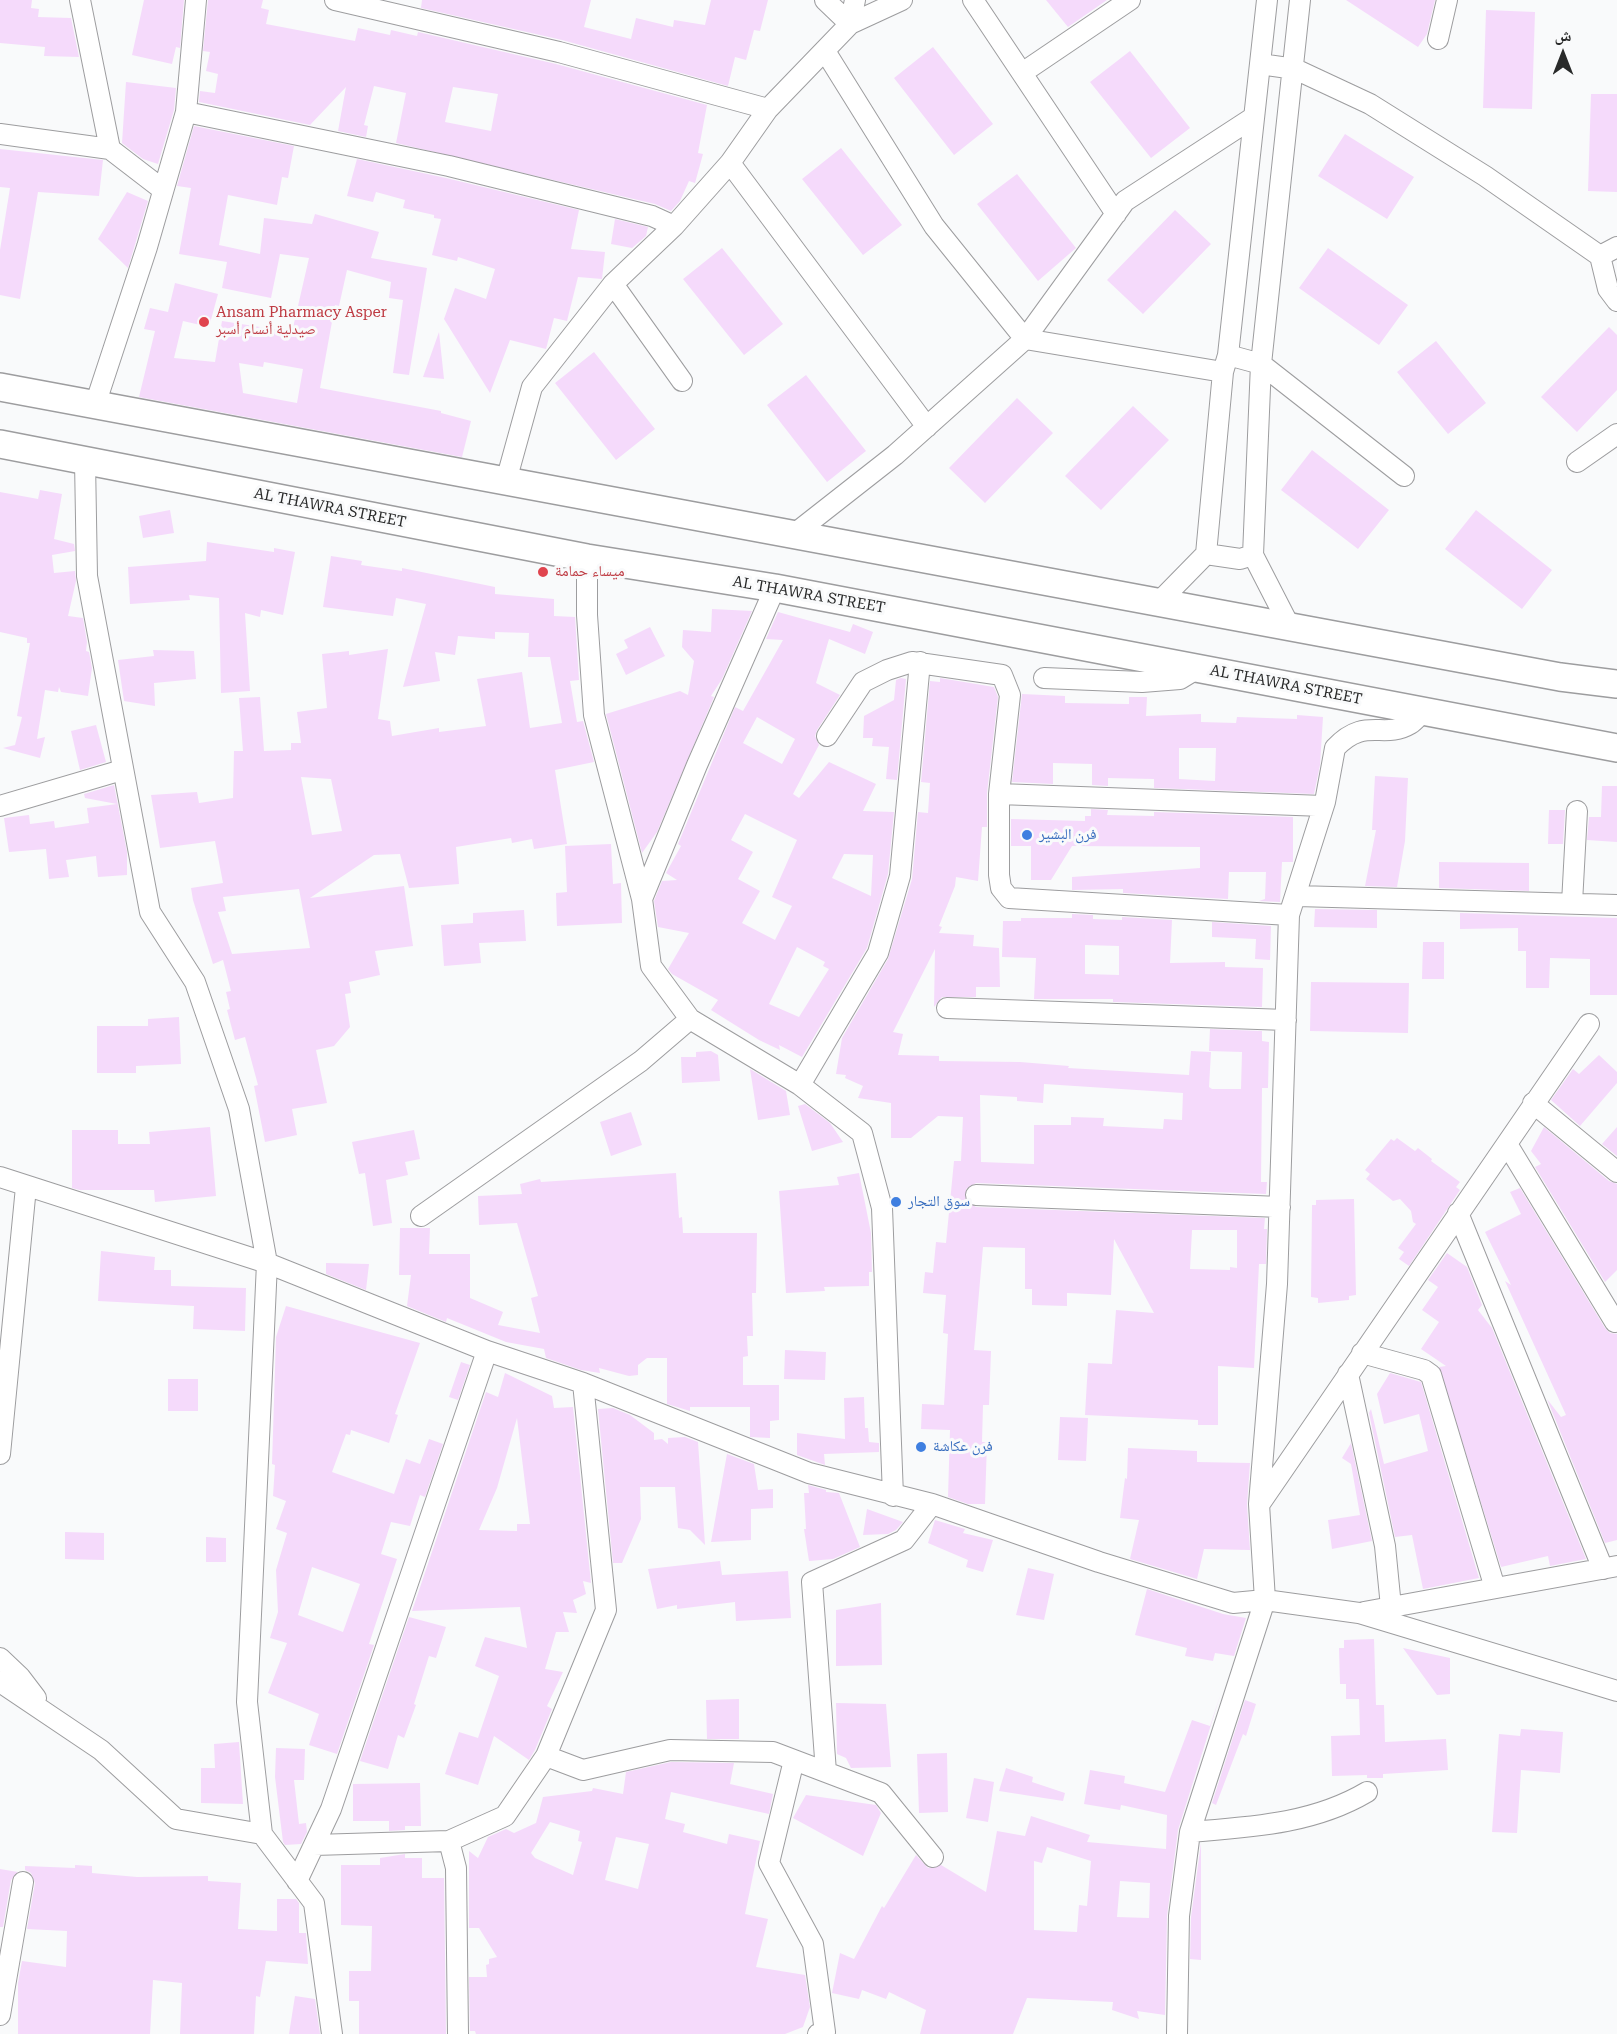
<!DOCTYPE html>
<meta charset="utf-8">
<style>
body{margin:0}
#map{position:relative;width:1617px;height:2034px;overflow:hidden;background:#f9fafb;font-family:"Roboto Serif","Noto Naskh Arabic",serif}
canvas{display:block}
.north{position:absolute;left:1533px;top:24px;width:60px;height:60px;-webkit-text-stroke:4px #f9fafb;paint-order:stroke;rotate:0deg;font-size:16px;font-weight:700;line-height:24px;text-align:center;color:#292a2a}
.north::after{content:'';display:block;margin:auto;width:21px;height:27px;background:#292a2a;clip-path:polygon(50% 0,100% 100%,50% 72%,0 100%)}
</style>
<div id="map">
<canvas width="1617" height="2034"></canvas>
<div class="north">ش</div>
</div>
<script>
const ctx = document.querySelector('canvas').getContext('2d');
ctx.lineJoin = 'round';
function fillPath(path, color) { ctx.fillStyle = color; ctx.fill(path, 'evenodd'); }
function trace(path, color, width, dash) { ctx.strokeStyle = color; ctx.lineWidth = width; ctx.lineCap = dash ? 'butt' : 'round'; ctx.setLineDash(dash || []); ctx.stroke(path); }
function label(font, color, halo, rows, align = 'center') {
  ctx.font = font + ' "Roboto Serif","Noto Naskh Arabic",serif'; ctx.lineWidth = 6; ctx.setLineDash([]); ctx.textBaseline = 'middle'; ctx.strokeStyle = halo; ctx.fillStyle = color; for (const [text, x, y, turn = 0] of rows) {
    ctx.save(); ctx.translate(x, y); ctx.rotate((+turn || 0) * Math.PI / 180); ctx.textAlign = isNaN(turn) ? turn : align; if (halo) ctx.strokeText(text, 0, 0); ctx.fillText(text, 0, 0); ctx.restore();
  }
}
const building = new Path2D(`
 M0,0H32L31,8L39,9L38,17L71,18L79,57L44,56L45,47L0,43Z
 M144,0H184L180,48L176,47L172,64L132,55Z
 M208,0H263L261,8L269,10L266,24L355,41L358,28L390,35L391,30L417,36L418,32L556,64L707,105L698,153L703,154L695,183L689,181L680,201L671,211L655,204L396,143L406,93L374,86L364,125L368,126L366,137L338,131L346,87L310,125L199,102L200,91L215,93L218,74L206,71L210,52L203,51ZM453,87L498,94L491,131L445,122Z
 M422,0H591L584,27L631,39L636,18L673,27L674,20L705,25L711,0H768L760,31L754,30L746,60L735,57L728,86L562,40L421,8Z
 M1046,0H1107L1068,27Z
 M1346,0H1435L1427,34L1418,47Z
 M1486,10L1535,12L1532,109L1483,108Z
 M933,47L993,124L954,155L894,78Z
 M1130,51L1190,128L1151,158L1090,82Z
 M126,82L176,88L174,110L158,164L143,159L122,143Z
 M1591,94H1617V192L1588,191Z
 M194,126L294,146L288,178L282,177L277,205L228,195L219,245L260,254L264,218L312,224L315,214L379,232L371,258L427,268L409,375L393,373L403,300L389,298L391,282L347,270L339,306L335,305L320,388L441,411V413L471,421L462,457L139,397L155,331L144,329L150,308L168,312L175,283L218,294L209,327L183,321L174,358L215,362L222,321L292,332L309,258L280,254L271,298L222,288L227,262L179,254L191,188L177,186ZM264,362L303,369L297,403L243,393L239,363L263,367Z
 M1345,134L1414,177L1387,219L1318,176Z
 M841,148L902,225L863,255L802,179Z
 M0,149L103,160L99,196L38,192L20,299L0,295V250L10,188L0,187Z
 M357,159L446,178L579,210L571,249L605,252L602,279L578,277L567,321L554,318L546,349L510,340L490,393L444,319L455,288L486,299L495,269L458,257L457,261L432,255L441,219L434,218V215L403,208L405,200L376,192L373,202L347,196Z
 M1017,174L1076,248L1038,281L977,204Z
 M127,192L148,201L128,268L98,239Z
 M1175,210L1211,244L1143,314L1107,280Z
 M615,219L648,227L646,236L632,248L611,244Z
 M722,248L783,324L744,355L683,279Z
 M1328,248L1408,305L1379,345L1299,288Z
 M1609,327L1617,335V390L1577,432L1541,397Z
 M439,332L444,379L423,377Z
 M1436,341L1486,403L1448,434L1397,372Z
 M594,352L655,429L616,460L555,383Z
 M806,375L866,451L827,482L767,405Z
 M1017,398L1053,433L985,503L949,468Z
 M1133,406L1169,440L1101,510L1065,476Z
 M1312,450L1389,510L1358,549L1281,490Z
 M40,490L62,494L54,539L74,544L75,551L52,555L54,573L75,571L76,581L68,616L83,618L87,642L86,651L89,652L92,668L88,696L61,692L59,687L58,692L45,690L37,739L45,737L40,758L3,748L15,745L22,717L17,716L30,643H27V638L0,632V492L38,499Z
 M170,510L174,533L143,538L139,516Z
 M1476,510L1552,570L1522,609L1445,549Z
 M207,542L274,552V548L295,552L283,615L261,610L260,617L245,613L250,691L221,693L219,598L189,595L190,600L130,604L128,567L206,561Z
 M331,556L362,561L361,565L402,571V568L495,587V594L554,599V616L575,617L579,680L570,681L577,722L583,721L594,762L555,770L567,844L534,849L532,839L512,843L511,838L456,847L459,884L409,888L400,854L374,855L310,898L404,886L413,946L375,951L380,975L349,982L351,993L345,994L350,1027L334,1046L316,1050L327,1103L292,1109L297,1135L265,1142L254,1086L258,1085L245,1037L235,1040L227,1010L230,1009L226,992L231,991L223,960L213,964L193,900L191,888L223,883L215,841L160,848L151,795L197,792L199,803L233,798L234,751H243L239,698L260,697L264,751L291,750V743H301L297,712L327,708L322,654L349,651V655L388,649L378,719L390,721L392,736L439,728V732L486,726L477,679L522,672L530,728L562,723L550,657H528L529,633L495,632V639L458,636L455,655L435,652L440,681L403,687L426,604L396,598L393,616L323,607ZM301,777L331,779L342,831L312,835ZM299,889L310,948L232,954L218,912L226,911L223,897Z
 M712,609L752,611L722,679L711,696L714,697L657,832L642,853L606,714L680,691L688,695L694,661L682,647L683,630L711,632Z
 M778,612L850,632L853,624L873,632L865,654L829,639L816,683L840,695L817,730L815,736L819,745L793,794L799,798L829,762L876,784L863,811L894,812L888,874L867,948L802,1057L779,1045L780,1050L759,1040L711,1010L718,1000L672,974L668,969L689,933L658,927L654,901L662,881L677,880L666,873L681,846L678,844L735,707L743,711L783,640L766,639ZM757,717L795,739L782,764L743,743ZM745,814L797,840L772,897L792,906L775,940L742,923L760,891L738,879L753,852L731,840ZM844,854L873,855L871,896L832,878ZM797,947L825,962L823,966L829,969L799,1017L769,1004Z
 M650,627L665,656L626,675L616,654L628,648L624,640Z
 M153,650L194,651L196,679L154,683L155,706L124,701L118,660L154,656Z
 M901,678L906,679L897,780L886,779L889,747L872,746L873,738H863L864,716L894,700L896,680Z
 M940,678L994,687L998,697L987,793V827H982L978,881L956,877L955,886L939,926L942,927L939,933L974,935L973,946L999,948L1000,987H976V997H942L934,1007L935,949L893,1032L903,1034L898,1055L939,1056V1061L1020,1062L1069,1066L1068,1068L1189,1075L1191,1051L1211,1052L1209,1087L1212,1089H1241L1242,1052L1209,1051L1210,1029L1262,1031V1041L1269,1042L1268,1088H1262L1261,1182H1267L1266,1194L976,1183L966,1189V1201L976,1207L1265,1218L1264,1229H1267L1266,1264H1259L1254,1368L1218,1366V1425H1198V1420L1085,1415L1088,1363L1112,1364L1116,1310L1154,1313L1114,1239L1111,1295L1067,1293V1306L1032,1305V1289H1025V1248L983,1247L974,1350L991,1351L989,1405H983L982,1442H987L985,1504H968L948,1497L950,1430L921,1429L922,1404L944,1405L948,1334L943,1333L946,1295L923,1293L925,1272L933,1273L936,1242L946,1243L954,1161H961L963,1117L938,1116L911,1138H891V1103L858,1098L863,1086L845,1078L846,1075L836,1074L842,1038L888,959L912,879L918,812L928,813L930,783L921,782L930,681L940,682ZM1044,1084L1183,1093L1182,1120L1164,1119L1163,1129L1103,1126L1104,1118L1071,1117V1125H1034V1164L981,1162L980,1095L1017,1097V1101L1043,1103ZM1192,1230H1237V1268L1230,1267V1270L1190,1269Z
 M1022,694L1065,696V703L1129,704V697H1147L1146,716L1201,714V722L1236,723L1237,717L1297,719V715L1323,717L1320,765L1314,794L1154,788V779L1108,778V786L1092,785V764L1053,763V784L1012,782ZM1179,748H1216L1215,781L1179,779Z
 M96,725L106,762L80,770L71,731Z
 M1375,776L1408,778L1405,841L1397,887L1365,886L1376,830H1372Z
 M114,785L127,852V875L98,877L96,856L66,860L69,877L49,879L46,849L9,852L4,818L29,815L30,824L54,821L55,828L89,823L87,808L117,804L85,798L84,794Z
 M1602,786H1617V842L1587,840L1589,817H1601Z
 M1091,809L1108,810L1107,815L1154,816V812L1293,817V862H1282L1280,902L1259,901L1265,899L1266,872H1229L1228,899L1123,893V889L1072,890V877L1200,868V847L1072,846L1051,880H1031V846H1011V819L1085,821V816H1091Z
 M1549,810H1565L1563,844H1548Z
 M611,844L613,884L621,883L622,923L557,926L556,893L567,892L565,846Z
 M1439,862L1529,863V891L1439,888Z
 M1315,909L1377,910V928L1314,927Z
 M524,910L526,941L479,943L481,963L444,966L441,925L473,923V913Z
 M1460,913L1617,918V995H1590V959L1550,958L1549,988H1526V951H1518V928L1460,929Z
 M1072,914L1093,915V919L1122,920V917L1172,920L1170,963L1225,962V967L1263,968L1262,1007L1113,1002V999H1034L1036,958L1002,957L1003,921H1021V918H1072ZM1085,945L1119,946V975L1085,974Z
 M1212,922L1271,926L1270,960L1255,959L1256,939L1212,937Z
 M1423,942H1444V979H1422Z
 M1311,982L1409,983L1408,1033L1310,1031Z
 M179,1017L181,1064L136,1066V1073H97V1026H148V1019Z
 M711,1051L718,1055L720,1081L682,1083L681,1057H696V1052Z
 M1599,1055L1617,1072V1083L1580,1126L1551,1100L1573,1069L1579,1074Z
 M750,1069L786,1091L790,1115L758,1120Z
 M805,1104L830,1123L843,1142L812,1151L798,1106Z
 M631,1112L642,1145L611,1156L600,1122Z
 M210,1127L216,1196L155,1202L154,1190H80L72,1188V1130H118V1144H150L149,1132Z
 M1544,1127L1609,1181L1617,1184V1270L1605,1282L1535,1167L1541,1164L1531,1151Z
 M1617,1127V1156L1602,1144Z
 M414,1130L420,1159L405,1162L408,1175L386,1180L392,1223L373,1226L365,1173L359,1174L352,1142Z
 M1397,1138L1415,1151L1418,1148L1432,1159L1431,1161L1460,1182L1456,1187L1460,1190L1409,1266L1399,1259L1404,1252L1398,1248L1416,1224L1413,1222L1411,1211L1400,1199L1393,1201L1366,1179L1370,1174L1365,1170L1391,1139L1394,1141Z
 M676,1173L679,1218L682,1217L683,1233H757L756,1293H752L753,1336H747L748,1356L743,1357V1385H779V1420L770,1421V1438L750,1437V1407H690V1411L667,1404V1358H647L638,1365V1375L629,1376L599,1368L600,1373L581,1370L546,1358L544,1349L506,1342L447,1318L446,1322L407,1306L411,1275H399L400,1228H430L429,1254H470V1298L503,1312L498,1325L540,1333L531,1298L538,1296L517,1223L479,1225L478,1196L522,1194L520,1184L540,1179L541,1182Z
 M859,1173L871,1233L872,1272H869V1286L824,1287L825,1291L786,1293L779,1191L839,1185L837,1177Z
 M1520,1188L1605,1328L1610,1333L1617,1334V1540L1605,1543L1547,1399L1561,1417L1566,1415L1505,1281L1511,1285L1485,1232L1521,1214L1510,1192Z
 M1354,1199L1356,1295L1349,1296V1300L1318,1303V1298L1311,1297L1312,1205H1316V1200Z
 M101,1251L155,1257L154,1270H171V1286L246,1288L245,1331L193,1329L194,1306L98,1301Z
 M1447,1253L1467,1267L1482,1305L1478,1310L1492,1328L1586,1559L1550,1566L1548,1556L1501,1567L1439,1367L1446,1366L1421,1349L1439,1322L1422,1310L1438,1287L1428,1280Z
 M326,1263L369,1264L366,1290L326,1274Z
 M286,1306L420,1343L395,1414L398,1415L389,1443L351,1430L350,1435L346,1434L332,1472L394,1494L406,1459L420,1464L429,1439L443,1444L425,1497L420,1495L410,1526L391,1522L381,1554L397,1559L369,1644L374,1645L337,1754L309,1745L319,1714L268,1693L287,1643L270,1638L278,1612L276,1570L287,1533L276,1529L286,1501L273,1496L275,1465L272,1464L276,1337ZM312,1567L360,1584L343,1632L298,1615Z
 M785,1350L826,1352L825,1380L784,1379Z
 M461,1362L470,1365L458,1400L449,1397Z
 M505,1373L552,1396L554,1408L573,1407L591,1583L583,1581L586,1594L573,1600L577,1613L563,1612L569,1632H556L545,1669L563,1672L547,1706L552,1709L535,1750L529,1760L494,1736L478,1785L445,1774L459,1732L478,1738L499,1676L475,1666L485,1637L527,1648L520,1607L412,1611L486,1392L498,1397ZM517,1418L530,1524H517V1531L479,1530L497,1488Z
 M1390,1373L1421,1382L1479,1578L1423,1589L1412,1535L1395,1537L1369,1413L1371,1409L1384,1464L1428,1451L1419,1414L1384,1424L1377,1394Z
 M168,1379H198V1411H168Z
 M864,1397L865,1428H868L869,1442L879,1443V1452L824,1454L825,1465L797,1455V1433L845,1439L844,1398Z
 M613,1408L630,1415L654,1433V1440L662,1439L668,1444V1438L685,1437L698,1442L705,1545L690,1530L678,1528L675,1487H640L641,1519L622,1563H613L598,1409Z
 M1060,1417L1088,1418L1086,1461L1058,1460Z
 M1351,1443L1372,1541L1332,1549L1328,1520L1360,1515L1351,1464L1342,1458Z
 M1128,1448L1197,1451V1462L1250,1463L1247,1505L1250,1550L1204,1549L1197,1579L1130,1559L1139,1520L1120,1518L1125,1478L1127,1479Z
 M727,1454L754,1464L758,1490L773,1489V1508L751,1509V1540L711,1542Z
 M808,1485L826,1490V1492L839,1493L860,1547L833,1559L809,1561L804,1529H806L804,1493H809Z
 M867,1509L903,1522L896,1530L888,1534L863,1535Z
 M935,1520L965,1529L963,1533L993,1540L983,1572L966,1567L968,1560L928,1543Z
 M65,1532L104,1533V1560L65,1559Z
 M206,1537L226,1538V1562H206Z
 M720,1561L722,1575L788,1571L791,1618L736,1621L735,1602L677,1609V1605L657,1609L648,1569Z
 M1028,1568L1054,1574L1044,1620L1016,1615Z
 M1147,1589L1223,1614L1246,1618L1234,1656L1215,1653L1213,1661L1185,1656L1187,1648L1135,1635Z
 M881,1603L882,1665L836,1666V1610Z
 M409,1617L446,1627L436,1658L429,1656L414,1704L416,1705L404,1738L398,1735L388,1769L360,1761Z
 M1374,1639L1376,1705H1384L1385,1742L1446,1739L1448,1770L1383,1774V1778H1367V1775L1332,1776L1331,1736L1360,1735L1359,1699H1346V1684H1340L1339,1648H1344V1640Z
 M1403,1648L1450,1658V1694L1437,1695Z
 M1221,1693L1178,1830L1167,1916L1165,2015L1137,2011L1139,2019L1112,2010L1113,2002L1027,1998L1013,2034H920L926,2010L889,1992L886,1999L862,1990L859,1999L832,1993L840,1953L854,1959L882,1906L884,1908L916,1855L928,1868L941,1865L986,1892L997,1831L1025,1836L1031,1816L1090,1835L1087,1842L1166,1849L1167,1815L1121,1805L1120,1810L1084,1804L1090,1770L1125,1776L1124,1783L1165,1792L1192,1720L1210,1726ZM1047,1847L1091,1861L1087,1906L1079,1905L1077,1932L1034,1930V1861L1042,1863ZM1120,1881L1150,1883L1149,1918L1117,1917Z
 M739,1699V1739H707L706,1700Z
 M1245,1700L1256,1704L1246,1736L1243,1734L1216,1805L1212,1803Z
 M836,1703L886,1704L891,1767L851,1768L846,1758L837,1754Z
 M1521,1729L1563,1732L1560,1773L1521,1770L1517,1833L1492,1832L1499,1734L1520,1736Z
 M239,1742L243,1804L201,1803V1768H215L214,1744Z
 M276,1748L305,1749L304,1780H294L299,1824L306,1823L307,1832L301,1844L285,1845L283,1842L275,1777Z
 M947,1753L948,1812L919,1813L917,1754Z
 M671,1762L734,1763L730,1784L773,1794L769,1814L671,1792L665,1819L685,1824L683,1832L727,1844L729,1834L760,1841L745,1914L768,1919L756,1967L805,1975L810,2007L803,2027L785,2034H476L475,2031H470L469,1977H487L486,1965L489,1964V1959L497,1957L479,1928H469V1851L478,1858L488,1837L506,1829L514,1833L536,1823L543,1797L592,1791L593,1788L623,1794L626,1772ZM550,1822L580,1831L578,1841L582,1842L573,1875L535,1858L531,1853ZM616,1837L649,1844L638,1889L605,1880Z
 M1006,1768L1033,1777L1032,1782L1065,1793L1063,1801L999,1791Z
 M974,1778L994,1782L988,1822L966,1818Z
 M420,1783L421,1826H405V1830L389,1831V1821H353V1784Z
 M806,1795L876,1805L881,1813L863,1856L793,1818Z
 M1201,1843V1960L1190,1959L1191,1917Z
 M405,1854V1858H422V1878H444L446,2034H359V2001H349V1971H371L372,1926L341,1925V1865H380V1858Z
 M75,1865L92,1866V1873L137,1877L208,1876V1881L241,1883L238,1929L277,1931V1899H296L299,1903V1933H306L308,1964L266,1961L260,1997L256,1996L254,2034H180L182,1983L153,1980L150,2034H18V1983L22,1961L66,1967L67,1931L27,1929L35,1883L31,1873L25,1870V1866L75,1868Z
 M0,1869L18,1872L11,1880L3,1927H0Z
 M295,1996L315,1999L320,2034H289Z`);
const street = new Path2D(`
 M80,0L110,149L162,189
 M335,0L559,52L768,109
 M825,0L850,24
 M973,0L1116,214
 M850,24L855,0
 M1438,39L1447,0
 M825,51L934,226L1025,339L1223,372
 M1260,64L1295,69L1370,104L1485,176L1600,256L1617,247
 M1022,73L1130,0
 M186,112L449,166L652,216L674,226
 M0,134L110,149
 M730,163L927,427
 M1600,256L1608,289L1617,301
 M613,284L682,381
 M1228,355L1261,364L1404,476
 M95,405L147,247L186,112L196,0
 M85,461L87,576L150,912L195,982L239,1109L267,1263L247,1702L262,1834L314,1903L332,2034
 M1577,462L1617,434
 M506,481L532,387L613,284L674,226L730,163L768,109L850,24L902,0
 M793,535L895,455L1025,339L1125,201L1254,117
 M1206,554L1240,559L1253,555
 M587,558V615L594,715L642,899L651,966L690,1019L800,1085L862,1133L882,1208L893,1496
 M1158,603L1206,554L1223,372L1228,355L1267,0
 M1290,627L1253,555L1261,364L1300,0
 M1044,678L1142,682L1180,679L1198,668
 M827,736L863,682L887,670L912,662L1002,675L1010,695L999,794V875L1001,888L1009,898L1289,915
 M999,794L1323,806
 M0,806L122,770
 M1297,896L1617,905
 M642,899L697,765L775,588
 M1572,903L1577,811
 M947,1008L1286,1020
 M800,1085L878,953L900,876L920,662
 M1533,1103L1617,1172
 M1507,1144L1615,1322
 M0,1177L267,1263L487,1351L583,1383L809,1473L932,1504L1099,1562L1233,1603L1265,1600L1359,1613L1617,1691
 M976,1195L1280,1207
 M1458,1213L1603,1569
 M421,1216L641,1061L690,1019
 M1362,1353L1424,1370L1431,1375L1495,1588
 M1348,1374L1385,1546L1391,1607
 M0,1454L26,1187
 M1261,1502L1589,1024
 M1364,1612L1617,1566
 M0,1658L20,1677L36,1698
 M0,1682L101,1750L176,1819L262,1834
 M546,1756L583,1770L670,1750L773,1752L881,1793L933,1857
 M794,1760L769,1863L813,1944L825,2032L818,2034
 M826,1772L812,1582L904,1540L932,1504
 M1190,1832C1251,1827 1313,1824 1367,1792
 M449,1841L456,1868L458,2034
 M314,1845L449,1841L505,1816L546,1756L606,1610L583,1383
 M297,1881L331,1809L487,1351
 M0,2015L23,1882
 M1177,2034L1179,1916L1190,1832L1265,1600L1259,1504L1277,1284L1289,915L1325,802L1335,748C1365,716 1383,740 1410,724C1415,721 1419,715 1424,711`);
const secondary = new Path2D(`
 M0,387L1560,677L1617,684
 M0,444L587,558L775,588L1617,748`);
const markers = [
 [204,322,6,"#e0444e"],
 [543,572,6,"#e0444e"],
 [1027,835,6,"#3f7fe0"],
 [896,1202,6,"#3f7fe0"],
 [921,1447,6,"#3f7fe0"]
];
const healthNames = [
 ["Ansam Pharmacy Asper",216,313],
 ["صيدلية أنسام أسبر",216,330],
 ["ميساء حمامة",555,572]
];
const streetNames = [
 ["AL THAWRA STREET",330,508,11],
 ["AL THAWRA STREET",809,595,10],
 ["AL THAWRA STREET",1286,685,11]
];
const shopNames = [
 ["فرن البشير",1039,835],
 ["سوق التجار",908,1202],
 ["فرن عكاشة",933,1447]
];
fillPath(building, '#f5dafb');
trace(street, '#9d9d9f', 22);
trace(secondary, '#9d9d9f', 30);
trace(street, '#fff', 20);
trace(secondary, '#fff', 27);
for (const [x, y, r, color] of markers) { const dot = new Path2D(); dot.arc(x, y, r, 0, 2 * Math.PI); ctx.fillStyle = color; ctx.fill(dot); trace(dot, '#f9fafb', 2); }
label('15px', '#be3a42', '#f9fafb', healthNames, 'left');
label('15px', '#292a2a', '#f9fafb', streetNames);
label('15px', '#366cbe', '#f9fafb', shopNames, 'left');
</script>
